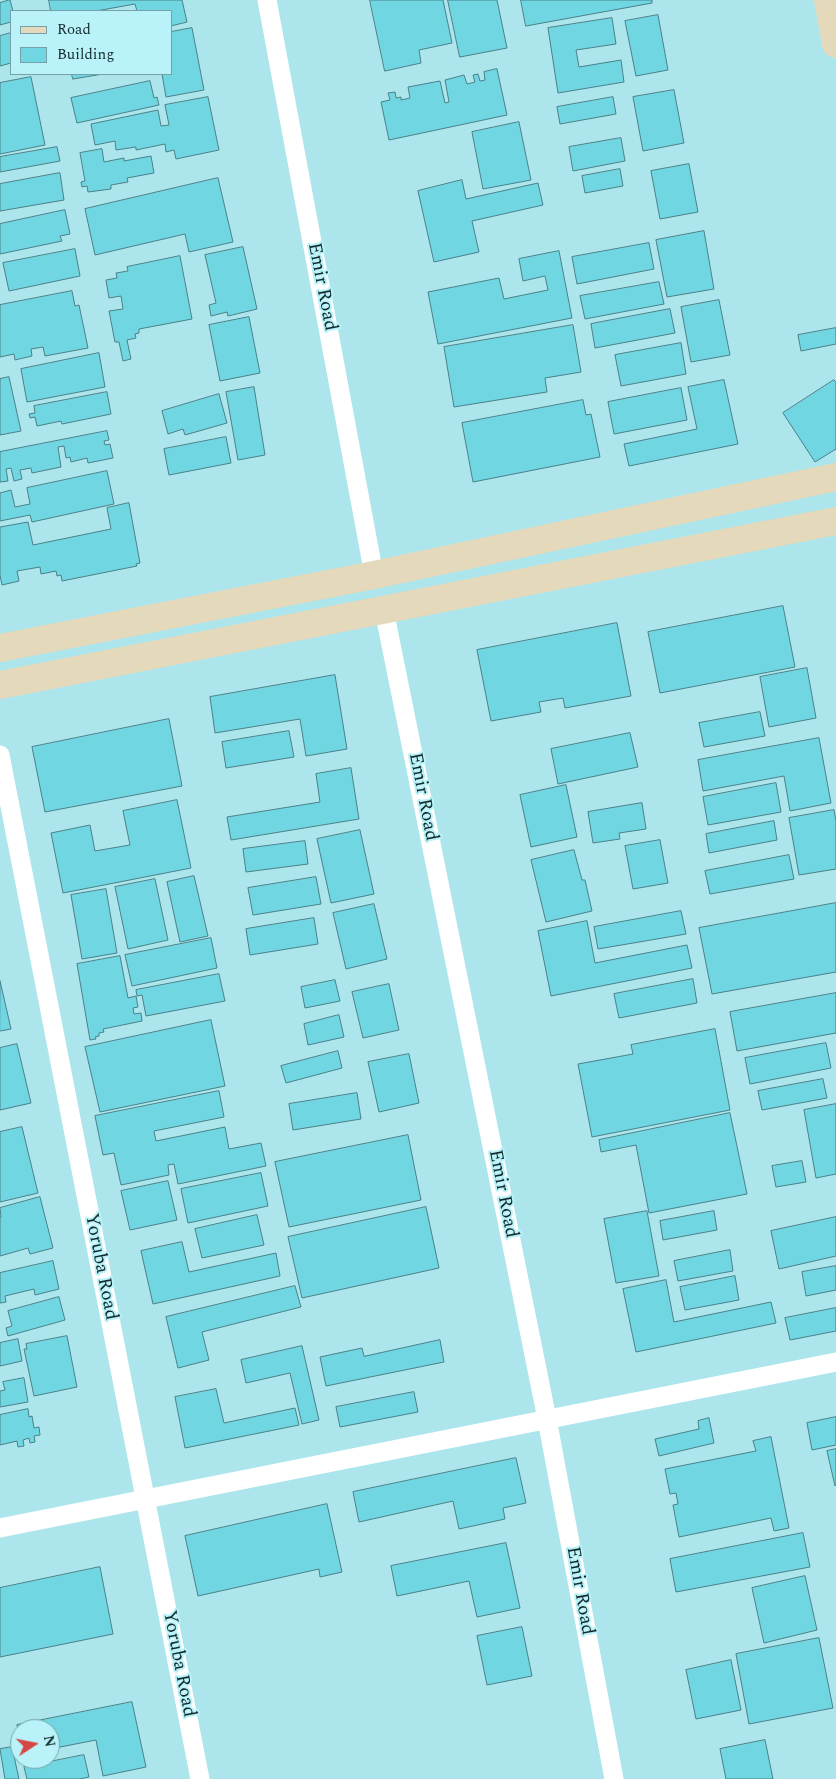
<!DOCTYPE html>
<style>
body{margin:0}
#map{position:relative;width:836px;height:1779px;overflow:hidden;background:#ace5ec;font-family:Spectral,serif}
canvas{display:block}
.legend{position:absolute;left:10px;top:10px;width:162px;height:65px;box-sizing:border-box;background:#b9f3f9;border:1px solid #76a2a7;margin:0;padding:6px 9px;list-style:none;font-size:15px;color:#12292c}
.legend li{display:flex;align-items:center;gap:10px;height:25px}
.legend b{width:25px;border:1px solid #76a2a7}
.north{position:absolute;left:10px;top:1719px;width:50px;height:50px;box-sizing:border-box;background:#b9f3f9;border:1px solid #76a2a7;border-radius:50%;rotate:79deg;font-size:14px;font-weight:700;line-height:20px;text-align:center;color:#12292c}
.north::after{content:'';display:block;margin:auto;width:18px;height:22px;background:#d54644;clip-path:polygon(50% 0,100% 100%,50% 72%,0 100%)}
</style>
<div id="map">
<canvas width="836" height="1779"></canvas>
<ul class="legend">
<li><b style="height:6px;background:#e5d9bc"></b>Road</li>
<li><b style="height:14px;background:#6fd6e2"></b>Building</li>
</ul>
<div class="north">N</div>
</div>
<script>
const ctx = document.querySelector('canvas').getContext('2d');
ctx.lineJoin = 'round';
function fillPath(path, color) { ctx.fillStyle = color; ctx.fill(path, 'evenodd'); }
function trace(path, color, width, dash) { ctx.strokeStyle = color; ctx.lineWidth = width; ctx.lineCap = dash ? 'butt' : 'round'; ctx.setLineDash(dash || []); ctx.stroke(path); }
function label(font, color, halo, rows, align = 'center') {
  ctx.font = font + ' Spectral,serif'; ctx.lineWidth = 4; ctx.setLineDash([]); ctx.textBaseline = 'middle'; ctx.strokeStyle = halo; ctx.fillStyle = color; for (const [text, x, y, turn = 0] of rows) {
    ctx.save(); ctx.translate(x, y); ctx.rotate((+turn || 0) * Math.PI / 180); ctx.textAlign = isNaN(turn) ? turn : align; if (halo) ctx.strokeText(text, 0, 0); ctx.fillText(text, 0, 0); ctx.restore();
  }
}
const building = new Path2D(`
 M10,0L13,11H11V22L0,25V3Z
 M49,0H182L187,22L171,26V11H137L135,4L96,11H51Z
 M370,0H443L452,43L419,50L421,63L385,71Z
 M448,0H497L507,48L460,57Z
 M521,0H652V3L526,26Z
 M658,15L668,70L636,76L625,21Z
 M612,18L616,44L576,50L579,67L621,60L624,82L558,93L548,28Z
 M192,28L204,90L166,97L162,74H171V32Z
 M11,33V63L0,66V36Z
 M497,69L507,115L389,140L381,102L390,100L388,93L395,92L396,98L401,97V100L410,98L408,87L440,81L445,103L449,102L445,80L464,75L467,84L475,82L473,75L478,74L480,81L485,80L484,72Z
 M72,74H103L73,79Z
 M31,77L45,145L0,154V83Z
 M150,81L154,98L157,97L159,105L77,123L71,98Z
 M674,90L684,143L643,151L633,97Z
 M208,97L219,150L176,159L174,150L166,152L165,144L136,150V147L116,150L115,141L95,145L91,124L158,110L161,126L169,125L165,105Z
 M613,97L616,114L560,124L557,107Z
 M519,122L531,180L483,189L472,132Z
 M621,138L625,161L573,171L569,147Z
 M57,147L60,161L0,172V157Z
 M102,149L104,162L124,158V161L151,156L154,173L127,178L128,182L111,185V189L88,192L87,186L82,187L81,182L85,181L80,153Z
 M689,164L698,212L660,219L651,171Z
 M620,169L623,186L585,193L582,176Z
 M60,173L64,200L0,211V184Z
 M218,178L233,242L189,252L185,234L95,255L85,209Z
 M462,180L466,199L538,183L543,205L472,221L479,252L434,262L418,191Z
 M65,210L70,234L60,236L62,241L0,254V224Z
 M704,231L714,289L667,297L656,240Z
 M649,243L654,269L577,284L572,257Z
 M243,247L257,309L228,316L227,312L211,316L209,305L216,303L205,255Z
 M75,249L80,276L9,291L3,263Z
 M559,251L572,318L438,344L428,292L499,278L504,299L548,290L545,276L523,281L519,259Z
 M180,256L192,319L139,329V333L135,334L136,338L127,340L131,359L123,361L119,342H115L109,311L123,309L121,296L109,298L106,280L117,278L116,273L128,271L127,267Z
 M659,282L664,304L585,319L580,296Z
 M72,291L75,306L79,305L88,348L45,356L43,347L31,349L32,356L15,360L14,354L0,357V305Z
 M719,300L730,355L691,362L681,307Z
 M670,309L675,333L595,348L591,324Z
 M249,317L260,373L220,381L209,325Z
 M573,325L581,372L545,378L547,392L454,407L444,347Z
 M836,328V344L801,351L798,335Z
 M681,343L686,374L621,386L615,355Z
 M99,353L105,387L27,402L21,369Z
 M9,377L21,431L0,435V379Z
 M724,380L738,444L629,466L624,444L697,429L688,387Z
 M834,380L836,382V449L815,462L783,413Z
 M254,387L265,455L238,460L226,392Z
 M681,388L687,420L614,434L608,402Z
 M107,392L111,414L62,424L61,421L37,426L35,417L30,418L29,414L35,413L34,406Z
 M219,394L227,423L185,435L183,429L168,434L162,411Z
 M583,400L586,415L591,414L600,457L473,482L462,423Z
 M107,431L109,440L104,441L105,445L110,444L113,458L88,463L87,458L71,462L70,457L66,458L64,446L58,447L61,467L32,473L31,468L20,470L22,479L14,481L11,468L6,469L8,481L0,482V452Z
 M226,437L231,463L169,475L164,449Z
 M107,471L114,504L32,522L30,515L0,521V493L11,490L15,507L30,504L27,488Z
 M129,503L140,563L136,564L137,566L62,581L61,575L57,576L56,571L41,574L40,567L17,571L19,581L2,585L0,575V527L28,522L33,545L111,529L107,508Z
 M783,606L795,667L660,693L648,632Z
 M617,623L631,696L565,708L563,698L539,702L541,712L491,721L477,650Z
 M807,668L816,718L769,727L760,677Z
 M335,675L347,749L306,756L300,719L215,733L210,697Z
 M760,712L765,736L704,747L699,723Z
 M169,719L182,786L45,812L32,747Z
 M289,731L294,757L226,768L222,742Z
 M630,733L638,767L558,784L551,749Z
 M819,738L831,803L790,811L784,776L703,791L698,760Z
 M351,768L359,819L231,840L227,817L320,802L316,774Z
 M776,783L781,812L708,825L703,797Z
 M566,785L577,837L531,847L520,795Z
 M177,800L191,868L63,893L51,833L90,825L95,851L130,845L123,811Z
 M642,803L646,829L619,833L620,839L593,843L588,812Z
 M834,810L836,821V869L799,875L789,818Z
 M774,821L777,840L709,853L706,834Z
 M360,830L374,894L331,903L317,839Z
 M660,840L668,883L633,889L625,846Z
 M305,841L308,864L246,872L243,849Z
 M574,850L582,880H585L592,911L546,922L531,860Z
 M789,855L794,879L710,894L705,871Z
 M194,876L208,936L180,942L167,882Z
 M316,877L321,904L253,915L248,888Z
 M155,879L168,940L128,949L115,887Z
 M106,889L117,953L82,959L71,895Z
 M836,903V972L712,994L699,928Z
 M374,904L387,959L346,969L333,913Z
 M681,911L686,934L598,949L594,927Z
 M314,918L318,944L250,955L246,929Z
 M587,921L595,963L687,945L692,968L551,996L538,931Z
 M211,938L217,968L132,986L125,955Z
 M120,956L128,998L136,996L138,1007L133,1008L134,1014L141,1013L142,1021L103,1029L104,1032L99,1033V1036L95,1037L96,1039L90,1040L77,964Z
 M219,974L225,1001L146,1016L142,995L137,996L136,990Z
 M693,979L697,1003L619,1018L614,994Z
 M335,980L340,1001L305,1008L301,987Z
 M0,981L11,1029L0,1031Z
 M389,984L399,1030L363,1038L352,992Z
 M836,993V1033L737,1051L730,1012Z
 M339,1015L344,1037L308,1045L304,1024Z
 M211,1020L225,1086L100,1112L85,1047Z
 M715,1029L730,1110L592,1137L578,1064L633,1054L631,1045Z
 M826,1043L831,1068L750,1084L745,1058Z
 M17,1044L31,1103L0,1110V1048Z
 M338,1051L342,1068L286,1083L281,1066Z
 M409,1054L419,1103L379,1112L368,1062Z
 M823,1079L827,1098L762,1110L758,1091Z
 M219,1091L224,1117L154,1131L156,1141L225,1127L229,1149L261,1143L266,1166L178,1184L174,1164L168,1165L169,1175L121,1185L114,1153L103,1155L95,1116Z
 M357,1093L361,1119L293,1130L289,1104Z
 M836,1104V1174L816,1178L804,1110Z
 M730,1113L747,1194L649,1213L636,1145L601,1152L599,1140Z
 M22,1127L38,1193L0,1202V1132Z
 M408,1135L421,1200L289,1227L275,1162Z
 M802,1161L806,1182L776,1187L772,1166Z
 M261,1173L268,1206L188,1223L181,1189Z
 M168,1181L177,1220L130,1230L121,1191Z
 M40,1197L53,1248L30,1254L28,1248L0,1256V1217H1L0,1208Z
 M426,1207L439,1268L302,1298L288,1237Z
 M647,1211L659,1276L616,1283L604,1219Z
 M714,1211L717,1230L663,1240L660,1221Z
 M257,1215L264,1245L202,1258L195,1229Z
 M836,1217V1256L779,1269L771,1231Z
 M182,1242L189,1272L276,1253L280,1276L153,1304L141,1251Z
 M730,1250L733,1271L678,1281L674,1261Z
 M53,1261L59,1289L35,1295L34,1289L5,1296L6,1302L0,1303V1273Z
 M836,1266V1290L806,1296L802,1272Z
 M735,1276L739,1300L685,1310L680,1287Z
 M666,1280L674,1322L771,1302L776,1323L636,1352L623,1289Z
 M295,1286L301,1307L202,1332L209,1360L178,1368L166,1317Z
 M59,1297L65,1320L8,1336L6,1328L12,1326L8,1311Z
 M836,1308V1331L790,1340L785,1318Z
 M67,1336L77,1387L34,1396L24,1349H27L26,1344Z
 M18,1339L22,1361L0,1366V1343Z
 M440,1340L444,1362L326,1386L320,1357L362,1348L364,1356Z
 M302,1346L319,1420L302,1424L290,1373L246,1383L241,1360Z
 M24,1378L28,1402L0,1407V1391L5,1390L3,1382Z
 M216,1389L224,1423L295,1408L299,1425L185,1448L175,1397Z
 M414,1392L418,1412L340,1427L336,1407Z
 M28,1409L29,1417L32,1416L34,1428L39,1427L40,1435L34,1436L35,1442L30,1443L29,1438L23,1440L24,1446L18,1447L17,1441L0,1445V1415Z
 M836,1417V1445L812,1450L807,1423Z
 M709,1418L714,1443L659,1456L655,1439L699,1429L698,1421Z
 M771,1437L789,1528L774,1531L771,1518L679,1537L673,1505L678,1504L676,1493L670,1494L665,1469L756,1451L753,1441Z
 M836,1449V1485L835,1486L827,1451Z
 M516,1458L526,1503L503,1508L505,1519L459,1529L453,1501L359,1522L353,1492Z
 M327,1504L342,1572L320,1577L319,1569L198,1596L185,1536Z
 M803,1533L810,1567L676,1592L670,1559Z
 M506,1543L520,1608L477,1617L469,1581L397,1596L391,1566Z
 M100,1567L113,1634L0,1657V1588Z
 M805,1576L817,1630L764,1643L752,1588Z
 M522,1627L532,1676L487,1685L477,1636Z
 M819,1638L833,1708L749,1724L736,1654Z
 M731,1660L741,1710L696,1719L686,1670Z
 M132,1702L146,1767L103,1776L96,1740L50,1749V1729H20V1740L17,1725Z
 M765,1740L773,1779H726L720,1749Z
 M12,1747L19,1779H5L0,1749Z
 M84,1755L89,1777L80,1779H27L24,1767Z`);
const lane = new Path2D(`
 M267,0L374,575
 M384,610L547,1419L614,1779
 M0,755L200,1779
 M0,1528L836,1362`);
const secondary = new Path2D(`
 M828,0L836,44
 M0,648L374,575L836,477
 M0,685L836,521`);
const streetNames = [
 ["Emir Road",321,287,79],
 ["Emir Road",422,797,79],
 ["Emir Road",502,1194,79],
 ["Yoruba Road",100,1267,79],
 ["Emir Road",579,1591,80],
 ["Yoruba Road",178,1664,79]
];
fillPath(building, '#6fd6e2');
trace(building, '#4b8188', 1);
trace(lane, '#fff', 19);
trace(secondary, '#e5d9bc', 28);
label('19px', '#12292c', '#b9f3f9', streetNames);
</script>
